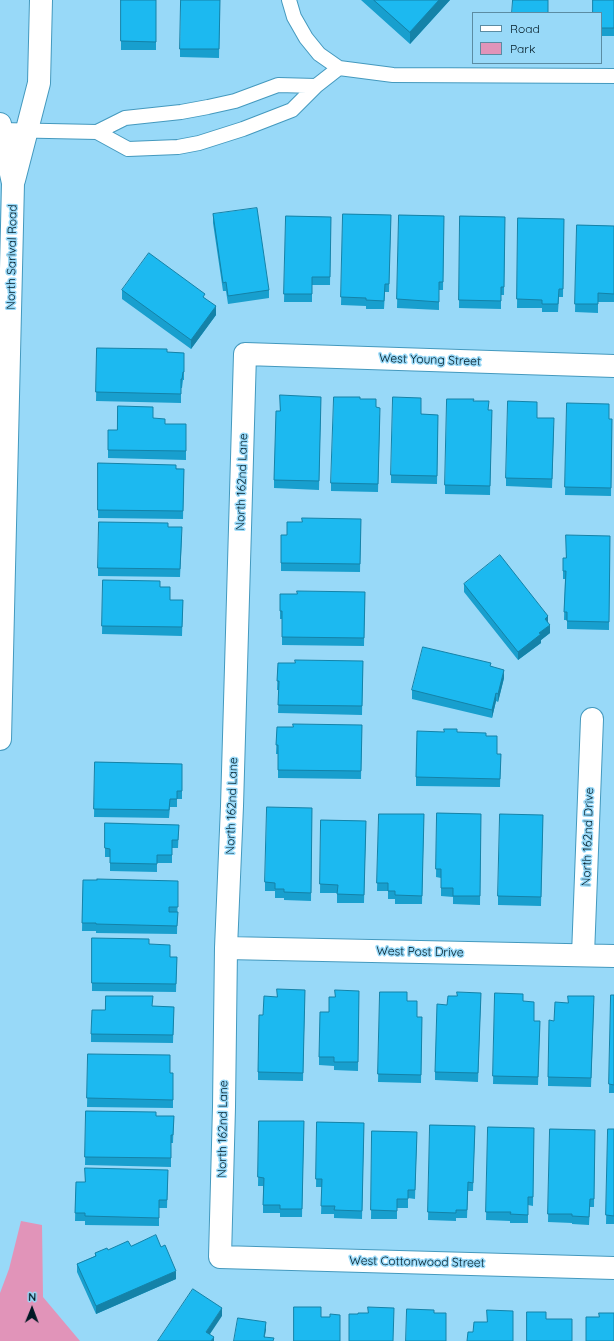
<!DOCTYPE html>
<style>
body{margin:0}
#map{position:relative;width:614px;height:1341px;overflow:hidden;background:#98d9f8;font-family:Quicksand,sans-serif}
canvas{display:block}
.legend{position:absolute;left:472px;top:12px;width:130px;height:52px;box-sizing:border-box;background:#98d9f8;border:1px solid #5b8ca3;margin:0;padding:5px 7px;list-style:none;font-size:12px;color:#001924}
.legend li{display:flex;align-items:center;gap:8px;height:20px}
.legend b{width:20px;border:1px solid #5b8ca3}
.north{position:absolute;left:12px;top:1289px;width:40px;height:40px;-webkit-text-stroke:3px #98d9f8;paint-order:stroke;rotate:1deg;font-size:11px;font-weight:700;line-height:16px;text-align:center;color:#001924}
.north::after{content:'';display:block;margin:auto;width:14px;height:18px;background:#001924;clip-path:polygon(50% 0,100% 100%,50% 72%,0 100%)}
</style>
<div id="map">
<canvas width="614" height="1341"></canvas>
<ul class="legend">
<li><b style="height:5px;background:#fff"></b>Road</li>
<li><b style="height:11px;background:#e194b9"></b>Park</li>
</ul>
<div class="north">N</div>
</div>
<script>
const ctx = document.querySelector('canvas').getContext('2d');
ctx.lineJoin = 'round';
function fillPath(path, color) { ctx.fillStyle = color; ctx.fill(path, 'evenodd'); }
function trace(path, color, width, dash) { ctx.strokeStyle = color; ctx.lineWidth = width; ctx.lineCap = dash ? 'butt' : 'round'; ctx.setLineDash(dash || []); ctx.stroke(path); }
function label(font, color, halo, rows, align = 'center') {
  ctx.font = font + ' Quicksand,sans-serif'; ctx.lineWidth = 3; ctx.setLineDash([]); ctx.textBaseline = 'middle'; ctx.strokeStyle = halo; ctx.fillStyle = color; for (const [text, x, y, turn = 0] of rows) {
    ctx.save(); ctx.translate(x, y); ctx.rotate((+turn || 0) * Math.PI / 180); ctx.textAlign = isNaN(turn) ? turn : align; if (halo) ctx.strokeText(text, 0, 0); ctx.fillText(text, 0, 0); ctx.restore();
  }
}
const green = new Path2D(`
 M21,1221L42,1225L43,1297L80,1341H0V1293L9,1269Z`);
const service = new Path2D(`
 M289,0L294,17L306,38L319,54L339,68L393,75L614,76
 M316,86L339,68
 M1,130L97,132L125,118L181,112L208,107L235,101L278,85L316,86L292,110L243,129L199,143L178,147L128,149L97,132`);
const minor = new Path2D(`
 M614,366L245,354L232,806L226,948L224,1107L220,1257L614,1268
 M226,948L614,956
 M583,955L592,719`);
const secondary = new Path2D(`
 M0,124L13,183L0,739
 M14,180L39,83L41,0`);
const wall = new Path2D(`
 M121,0H156V50H121Z
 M220,0L219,58L180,57V49Z
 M361,0H450L410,44Z
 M614,0V36H601V13Z
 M213,214L269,290V298L228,304L226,291H223L213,223Z
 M343,214L391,215L389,292H385L384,309H366V306L341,305Z
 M399,215L444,216L443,290H439V310L397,308Z
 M286,216L331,217L330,285H312V302H284Z
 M460,216L505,217L504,295H501V309L459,308Z
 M518,218L564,219L563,297H559L558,312H542V308H517Z
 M577,225L614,226V302H598V313L575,312Z
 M122,290L205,298L216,315L191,349L122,299Z
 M97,348L184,353V380H183L182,388H181V403L96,401Z
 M321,397L319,490L274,488V480L280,411Z
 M360,399L376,407L380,416L378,492L331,491V483Z
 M473,401L489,410H492L490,495L445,494V485Z
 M567,403L609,419H612L611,496L565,495Z
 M421,414L438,415L437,484L391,483V475Z
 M537,418L554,426L552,488L506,486V478Z
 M153,419L165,424H186V460L108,458V430H117Z
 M98,463L184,469L183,519L98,518Z
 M361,519L360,572L281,571V563L302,522Z
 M168,527L182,536L180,577L98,576V568Z
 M610,536L609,630L567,629V620H564L565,579H563V558H566Z
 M103,580L160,587L170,600H183L182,636L102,634Z
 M464,584L548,622L550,633L541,640V643L518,660L464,592Z
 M365,592L364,646L282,645V619H280V594H297Z
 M363,661L362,715L278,713L279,690H277L278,663H295Z
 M504,678L498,702L496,701L492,718L412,699V690Z
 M362,725L361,779L278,778V754H276L277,727H293Z
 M457,732L486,736L497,754H501L500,787L416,786V777Z
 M95,762L182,764V799H177V807H170L169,818L94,817Z
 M312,808L311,901L284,900V898H275V891H265V882Z
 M437,813L481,814L480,905L453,904V897L441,896V878L436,877Z
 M379,814H424L422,904H395V899H388V891H377Z
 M543,815L541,906L498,905V896Z
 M321,820L366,821L364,903H337V893H320Z
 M105,823L179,825L178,848H172V863H157V872L110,871V857H105Z
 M83,880L178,881L177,934L96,933V931H82Z
 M92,938L149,944L170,957H177L176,992L92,991Z
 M305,990L303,1081L258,1080V1072L263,1015L277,997Z
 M359,991L358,1071L334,1070V1066L319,1065V1057L329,1012L335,997Z
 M380,992L407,1001L417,1017H422L421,1083L378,1082Z
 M481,993L478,1082L435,1080V1072L457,996Z
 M495,993L523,1001L534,1021H540L538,1085L493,1084Z
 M611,995H614V1093H609Z
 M594,1004L591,1087L548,1086V1077L554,1021Z
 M152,1006L174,1007L173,1043L91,1042V1034L105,1010Z
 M88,1054L170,1073H173V1108L87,1107Z
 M86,1111L156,1116H174L173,1143H171V1167L85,1165Z
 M259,1121H304L302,1217H280V1213H263V1186H258Z
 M317,1122L364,1123L362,1219L334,1218V1214H321L322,1187H316Z
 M430,1125L475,1126L473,1191H468L467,1218H456V1221L428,1220Z
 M488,1127L534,1128L533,1206L528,1205V1223H510V1221L486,1220Z
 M550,1129L595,1130L594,1207H590L589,1225L572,1224V1223L548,1222Z
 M608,1129H614V1224H606Z
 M372,1131L417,1132L415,1199L408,1198V1208H397V1219H371Z
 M168,1170L167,1208H159V1226L85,1225V1221H75L76,1182H85Z
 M131,1246L161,1247L176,1279L96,1314L77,1272V1264L95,1256V1253Z`);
const shadedWall = new Path2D(`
 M439,0H450L410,44V32Z
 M216,306V315L191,349V340Z
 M548,616V624L545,619Z
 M550,625V633L541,640V643L518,660V652L539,633Z
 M504,670V678L498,702V694Z
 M496,693V701L492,718V710Z
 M176,1271V1279L96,1314V1306Z
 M222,1308V1316L206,1340V1332Z
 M266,1322V1330L264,1341V1337Z
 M214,1337V1341H211Z`);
const building = new Path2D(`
 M121,0H156V42L121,41Z
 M181,0H220L219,49H180Z
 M374,0H439L410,32Z
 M513,0H548V13H512Z
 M593,0H614V28H601V13H593Z
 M257,208L269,290L228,296L226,282L223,283L213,214Z
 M343,214L391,215L389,284H385L384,301L366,300V298L341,297Z
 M399,215L444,216L443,282H439V302L397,299Z
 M286,216L331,217L330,277H312V294H284Z
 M460,216L505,217L504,287H501V301L459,300Z
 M518,218L564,219L563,289H559L558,304H542V300L517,299Z
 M577,225L614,226V294L598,293V304H575Z
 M149,253L205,294L203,297L216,306L191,340L122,290Z
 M97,348L167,349V352L184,353V372H183L182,379H181V394L96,392Z
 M280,395L321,397L319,481L274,480L276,411H280Z
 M334,397H360V399H376V407L380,408L378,484L331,483Z
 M393,397L421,398V414L438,415L437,476L391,475Z
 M447,399H474L473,401H489L488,410H492L490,486L445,485Z
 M508,401L537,402V418H554L552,479L506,478Z
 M567,403L609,404V419H612L611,488L565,487Z
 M118,406L153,407V418L165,419V424H186V451L108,450V430H117Z
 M98,463L176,465V469H184L183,511L98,510Z
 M302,518L361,519L360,564L281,563V535H287V522H302Z
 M99,522L168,523V527H182L180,569L98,568Z
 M566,535L610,536L609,622L567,621V612H564L566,571H563V558H566Z
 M500,555L548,616L545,619L550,625L539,633L541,634L518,652L464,584Z
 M103,580L160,581V587H170V600H183L182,627L102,626Z
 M297,591L365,592L364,638L282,637V611H280V594H297Z
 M423,647L491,663L490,666L504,670L498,694L496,693L492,710L412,690Z
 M295,660L363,661L362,706L278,705L279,681H277L278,663H295Z
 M293,724L362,725L361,771L278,770V745H276L277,727H293Z
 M444,729H457V732L486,733V736H497V754H501L500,779L416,777L417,731L444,732Z
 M95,762L182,764V791H177V799H170L169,810L94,809Z
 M267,807L312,808L311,893L284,892V889H275V883L265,882Z
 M437,813L481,814L480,896H453V888H441V869H436Z
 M379,814H424L422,896L395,895V891H388V883H377Z
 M500,814L543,815L541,897L498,896Z
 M321,820L366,821L364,895L337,894L338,885L320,884Z
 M105,823L179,825L178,840H172V855H157V864L110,863V849L105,848Z
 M97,879L178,881V907H169V912H178L177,926L96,924V923H82L83,880H97Z
 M92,938L149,939V944L170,945V957H177L176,984L92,983Z
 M277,989L305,990L303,1073L258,1072L259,1015H263L264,996L277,997Z
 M335,990L359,991L358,1062H334V1057H319L320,1012H329V997H335Z
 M380,992H407V1001H417V1017H422L421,1075L378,1074Z
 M457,992L481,993L478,1073L435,1072L437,1004L447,1005L448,996H457Z
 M495,993L523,994V1001L534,1002V1021H540L538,1077L493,1076Z
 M611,995H614V1085L609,1084Z
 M106,996H153L152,1006L174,1007L173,1035L91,1034L92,1010H105Z
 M568,996H594L591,1078L548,1077L549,1020L554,1021L555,1002L568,1003Z
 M88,1054L170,1055V1073H173V1100L87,1098Z
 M86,1111L156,1112V1116H174L173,1135H171V1158L85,1157Z
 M259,1121H304L302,1209H280V1205H263L264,1178L258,1177Z
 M317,1122L364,1123L362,1211L334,1210L335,1206H321L322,1179H316Z
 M430,1125L475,1126L473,1183L468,1182L467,1210H456V1213L428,1212Z
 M488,1127L534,1128L533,1197H528V1215L510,1214L511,1212H486Z
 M550,1129L595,1130L594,1199H590L589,1217L572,1216V1214H548Z
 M608,1129H614V1216L606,1215Z
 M372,1131L417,1132L415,1190H408V1199H397V1211L371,1210Z
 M85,1168L168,1170L167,1200H159V1218L85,1216V1213H75L76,1182H85Z
 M156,1235L161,1247L165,1245L176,1271L96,1306L77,1264L96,1256L95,1253L107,1248L108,1250L128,1241L131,1246Z
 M193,1289L222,1308L206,1332L214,1337L211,1341H158Z
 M294,1307H321V1317H330V1314L340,1315V1341H294Z
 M368,1307L394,1308L393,1341H349V1314H358V1313H368Z
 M407,1309L434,1310V1313H446V1341H406Z
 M487,1310L513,1311V1341H467L468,1332H473L474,1322H487Z
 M527,1312H546V1319H572V1341H527Z
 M599,1313H614V1341H586V1317H599Z
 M238,1318L266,1322L264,1337L274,1338L273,1341H234Z`);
const streetNames = [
 ["North Sarival Road",12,257,-89],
 ["West Young Street",430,360,2],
 ["North 162nd Lane",242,482,-88],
 ["North 162nd Lane",232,806,-88],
 ["North 162nd Drive",588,837,-88],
 ["West Post Drive",420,952,1],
 ["North 162nd Lane",223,1129,-89],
 ["West Cottonwood Street",417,1262,1]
];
fillPath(green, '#e194b9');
trace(service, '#4499be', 16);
trace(minor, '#4499be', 24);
trace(secondary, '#4499be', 24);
trace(service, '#fff', 14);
trace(minor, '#fff', 22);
trace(secondary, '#fff', 22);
fillPath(wall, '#189fce');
fillPath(shadedWall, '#1482a8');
fillPath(building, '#1cb9f0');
trace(building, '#1482a8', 1);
label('12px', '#001924', '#98d9f8', streetNames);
</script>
